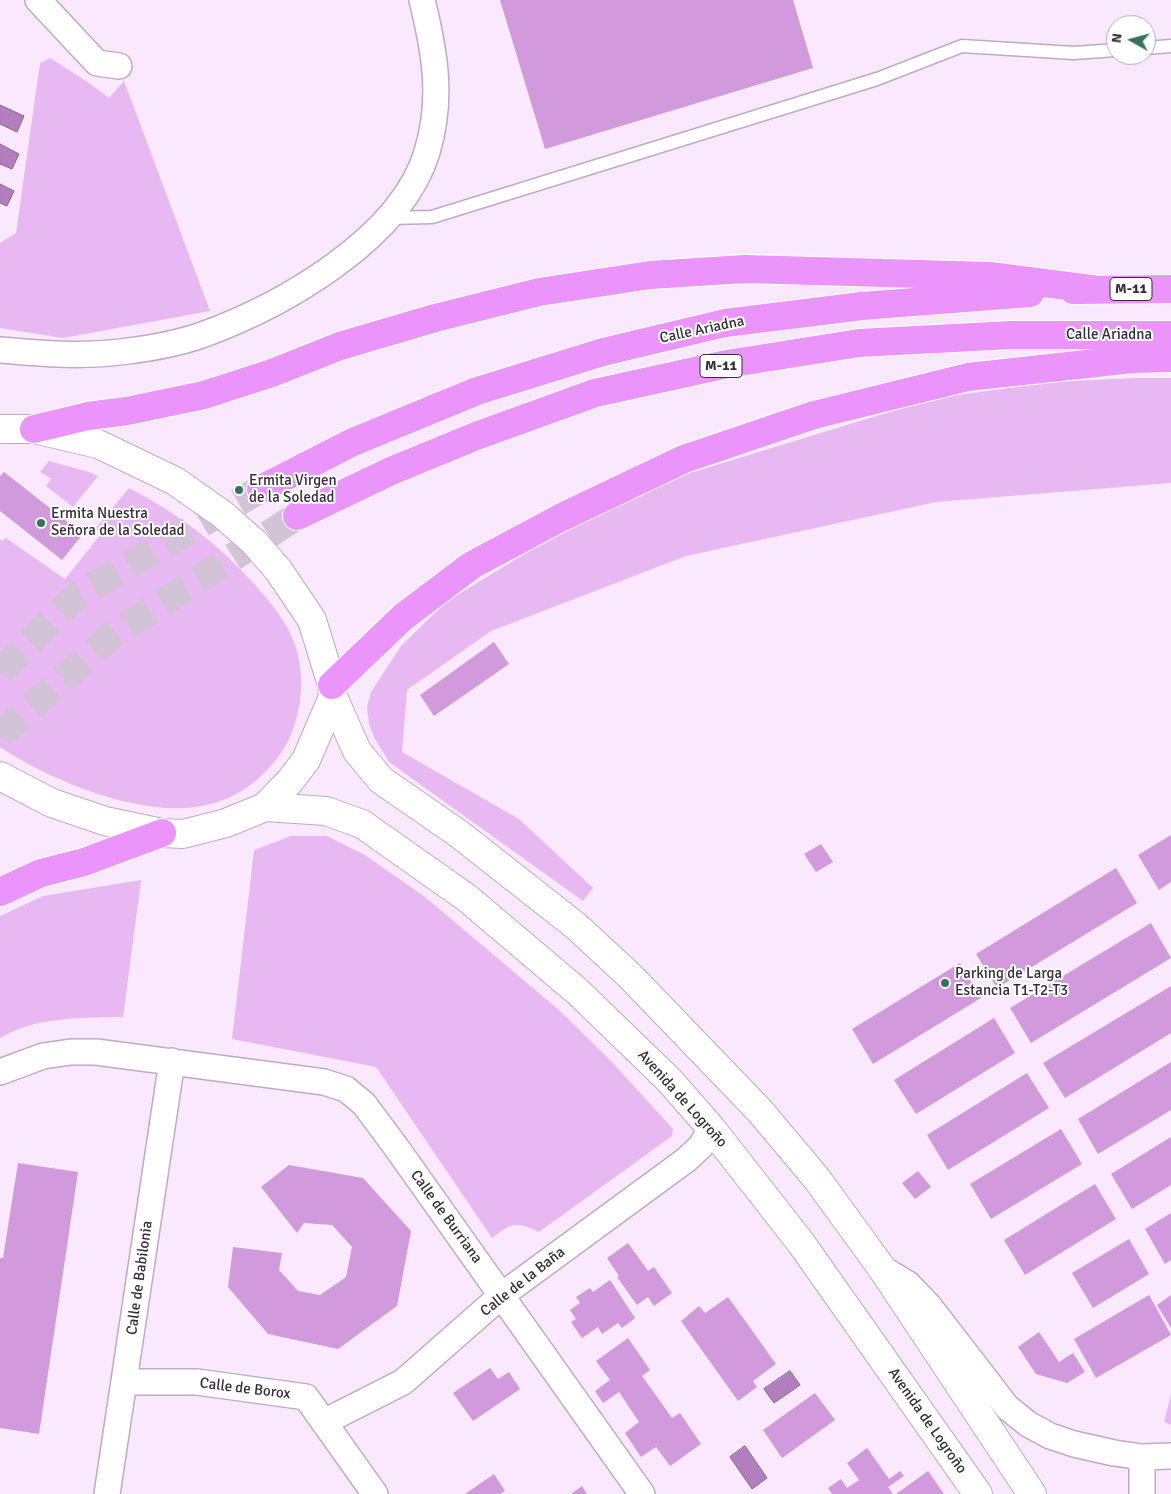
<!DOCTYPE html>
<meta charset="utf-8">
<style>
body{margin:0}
#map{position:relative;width:1171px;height:1494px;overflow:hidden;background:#fae9fe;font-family:Signika,sans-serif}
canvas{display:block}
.north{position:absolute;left:1106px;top:15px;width:50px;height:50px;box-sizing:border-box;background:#fff;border:1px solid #aeabaf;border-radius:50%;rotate:277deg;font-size:14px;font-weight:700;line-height:20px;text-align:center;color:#342c36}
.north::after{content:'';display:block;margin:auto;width:18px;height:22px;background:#35735f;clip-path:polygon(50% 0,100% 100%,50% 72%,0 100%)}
</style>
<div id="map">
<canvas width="1171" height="1494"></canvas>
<div class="north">N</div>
</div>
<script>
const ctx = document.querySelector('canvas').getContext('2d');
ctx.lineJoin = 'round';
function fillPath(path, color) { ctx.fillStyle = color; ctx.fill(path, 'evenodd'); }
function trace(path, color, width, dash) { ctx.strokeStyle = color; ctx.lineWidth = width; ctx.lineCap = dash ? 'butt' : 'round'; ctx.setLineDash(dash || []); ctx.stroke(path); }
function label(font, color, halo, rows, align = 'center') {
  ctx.font = font + ' Signika,sans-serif'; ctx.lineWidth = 4; ctx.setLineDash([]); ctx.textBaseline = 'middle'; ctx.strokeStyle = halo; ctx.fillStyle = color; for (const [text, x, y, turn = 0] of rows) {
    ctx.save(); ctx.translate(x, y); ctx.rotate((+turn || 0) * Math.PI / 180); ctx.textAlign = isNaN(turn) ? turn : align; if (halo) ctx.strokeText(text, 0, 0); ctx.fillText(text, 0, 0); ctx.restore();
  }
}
const green = new Path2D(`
 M50,58L89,83L109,98L124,81L210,311L63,338L0,328V243L16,233L40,63Z
 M1135,378H1171V483L936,502L686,556L491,631L407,690L402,752L519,819L593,888L583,901L389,762L375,739L369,724L367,707L371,692L401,646L446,602L557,534L690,473L935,398L1053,382Z
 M49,461L89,472L98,476L73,507L46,486L51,479L40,472Z
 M129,488C178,513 221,546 257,587C269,601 282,616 290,633C305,663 304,701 292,732C285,750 273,765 259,778C244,791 226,801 206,805C146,820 50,781 0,747V539L2,541L6,538L65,579L101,534L96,528Z
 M291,836H327L365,855L425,897L559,1010L612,1062L673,1129L672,1136L539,1232C516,1221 512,1223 492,1238L376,1067L232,1039L254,850Z
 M141,880L123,1017C82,1018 37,1016 0,1038V916L43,896Z
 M1171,1395V1425L1164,1422Z`);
const water = new Path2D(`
 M0,105L24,116L17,132L0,124Z
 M0,144L19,154L12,169L0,164Z
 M0,184L14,191L7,206L0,203Z
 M790,1371L800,1385L774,1403L764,1389Z
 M745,1446L767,1478L752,1489L730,1457Z`);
const building = new Path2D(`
 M500,0H793L813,68L545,149Z
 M4,472L83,534L62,560L0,511V476Z
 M494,642L509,664L434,716L420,695Z
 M1171,835V882L1159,890L1138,855Z
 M821,844L833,862L816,872L804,854Z
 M1116,868L1137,903L997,988L976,954Z
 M1151,923L1171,958L1031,1043L1010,1008Z
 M960,963L981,998L873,1064L852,1029Z
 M1171,986V1033L1065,1098L1043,1063Z
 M994,1018L1015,1053L916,1114L894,1080Z
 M1171,1062V1110L1098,1154L1078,1119Z
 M1027,1073L1049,1108L948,1170L927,1135Z
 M1061,1129L1082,1164L991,1219L970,1184Z
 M1171,1137V1185L1132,1209L1111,1174Z
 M18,1163L78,1172L39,1434L0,1428V1258H3Z
 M289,1165L363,1178L411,1231L397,1306L338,1349L268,1334L228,1287L233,1247L282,1253L279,1270L298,1291L320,1295L346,1277L352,1247L332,1225L304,1223L297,1233L261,1187Z
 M918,1171L931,1187L915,1199L902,1183Z
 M1095,1184L1116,1219L1025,1275L1004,1240Z
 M1171,1213V1260L1165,1264L1145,1229Z
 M1129,1239L1149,1274L1093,1308L1072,1273Z
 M628,1243L648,1271L654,1267L672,1293L654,1306L648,1297L637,1305L617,1277L619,1276L607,1258Z
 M610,1280L635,1318L622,1328L618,1323L602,1334L598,1327L582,1338L571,1322L576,1319L570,1310L580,1303L576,1297L590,1288L593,1292Z
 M1149,1295L1171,1335L1096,1378L1074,1339Z
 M1171,1295V1328L1157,1305Z
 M728,1297L776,1364L753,1381L757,1387L738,1401L681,1321L699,1306L705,1313Z
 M1039,1332L1059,1362L1073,1353L1085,1372L1067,1383L1036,1374L1018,1347Z
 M628,1338L650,1370L642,1376L672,1418L680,1413L701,1444L670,1466L656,1447L641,1457L625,1433L639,1422L619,1392L603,1403L595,1391L610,1380L596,1361Z
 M490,1368L498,1379L509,1372L520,1389L473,1421L453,1393Z
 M815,1393L835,1420L782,1458L763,1430Z
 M867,1448L889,1479L900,1471L904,1476L888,1487L893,1494H832L828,1488L841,1479L847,1488L859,1480L847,1463Z
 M928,1471L944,1494H896Z
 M494,1474L505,1491L500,1494H465Z
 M582,1486L587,1494H571Z`);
const motorwayTunnel = new Path2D(`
 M0,671L76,596L261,489
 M0,735L115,633L297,516`);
const service = new Path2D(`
 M1146,48L1171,46
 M388,218L432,217L877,79L962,46L1074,53L1116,50`);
const minor = new Path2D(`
 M38,0L97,63L119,66
 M0,350C43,354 85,357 128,351C152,348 179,343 202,335C282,306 401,239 427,152C443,99 435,53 422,0
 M0,1072L43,1056L71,1052H96L324,1082L346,1089L364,1104L396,1147L642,1494
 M883,1269L908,1284L929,1306L1007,1407L1028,1424L1050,1436L1074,1444L1114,1453L1142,1457L1171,1456
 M125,1382H197L306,1397L375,1494
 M324,1422L403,1382L502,1295L686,1160L701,1146L711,1128
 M107,1494L172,1061
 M1142,1494V1457`);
const secondary = new Path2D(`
 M0,429H34L98,444L175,481L222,514L254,542L279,571L312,620L332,685L333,697L306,760L290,781L265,807L226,823L183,834L162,833L105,821L52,803L0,776
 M333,697L357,751L381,780L459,834L576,926L630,976L760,1111L817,1179L881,1267L1032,1494
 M265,807L326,811L362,824L467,898L578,992L669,1080L711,1128L801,1243L978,1494`);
const motorway = new Path2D(`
 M1073,290L1171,289
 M34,429L88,416L127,411L204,395L272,373L340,346L435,318L539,292L650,275L745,269L990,276L1091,289
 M261,489L353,442L477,391L603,352L725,323L862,306L1030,293
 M297,516L391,471L476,436L595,393L727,364L859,343L1011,335H1171
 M332,685L403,617L472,565L562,517L684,459L814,415L968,377L1132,359L1171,358
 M0,892L41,873L84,862L162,833`);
const markers = [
 [239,490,5,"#35735f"],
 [41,523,5,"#35735f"],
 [945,983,5,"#35735f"]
];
const shields = [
 [1131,289,42],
 [721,366,42]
];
const shieldNames = [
 ["M-11",1131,289],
 ["M-11",721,366]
];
const streetNames = [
 ["Calle Ariadna",702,330,-12],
 ["Calle Ariadna",1109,335],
 ["Avenida de Logroño",682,1099,48],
 ["Calle de Burriana",446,1217,54],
 ["Calle de Babilonia",140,1278,-82],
 ["Calle de la Baña",523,1282,-38],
 ["Calle de Borox",245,1389,7],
 ["Avenida de Logroño",927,1421,55]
];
const poiNames = [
 ["Ermita Virgen",249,481],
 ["de la Soledad",249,498],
 ["Ermita Nuestra",51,514],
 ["Señora de la Soledad",51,531],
 ["Parking de Larga",955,974],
 ["Estancia T1-T2-T3",955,991]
];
fillPath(green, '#e8b8f2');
fillPath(water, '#b37ebe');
trace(water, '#8d6595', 1);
fillPath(building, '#d09adc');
trace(motorwayTunnel, '#d2c3d6', 28, [28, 14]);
trace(service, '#bfaac4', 15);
trace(minor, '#bfaac4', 28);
trace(secondary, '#bfaac4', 30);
trace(motorway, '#fff', 30);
trace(service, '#fff', 12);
trace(minor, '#fff', 25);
trace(secondary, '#fff', 28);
trace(motorway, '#ea94fc', 28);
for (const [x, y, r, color] of markers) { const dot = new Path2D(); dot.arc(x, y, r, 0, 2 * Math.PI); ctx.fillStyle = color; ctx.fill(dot); trace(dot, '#fff', 2); }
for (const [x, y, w] of shields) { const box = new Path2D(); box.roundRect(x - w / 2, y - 11.5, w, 23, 4); ctx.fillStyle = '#fff'; ctx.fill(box); trace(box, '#342c36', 1); }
label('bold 14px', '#342c36', null, shieldNames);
label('15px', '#342c36', '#fff', streetNames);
label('15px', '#342c36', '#fff', poiNames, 'left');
</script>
